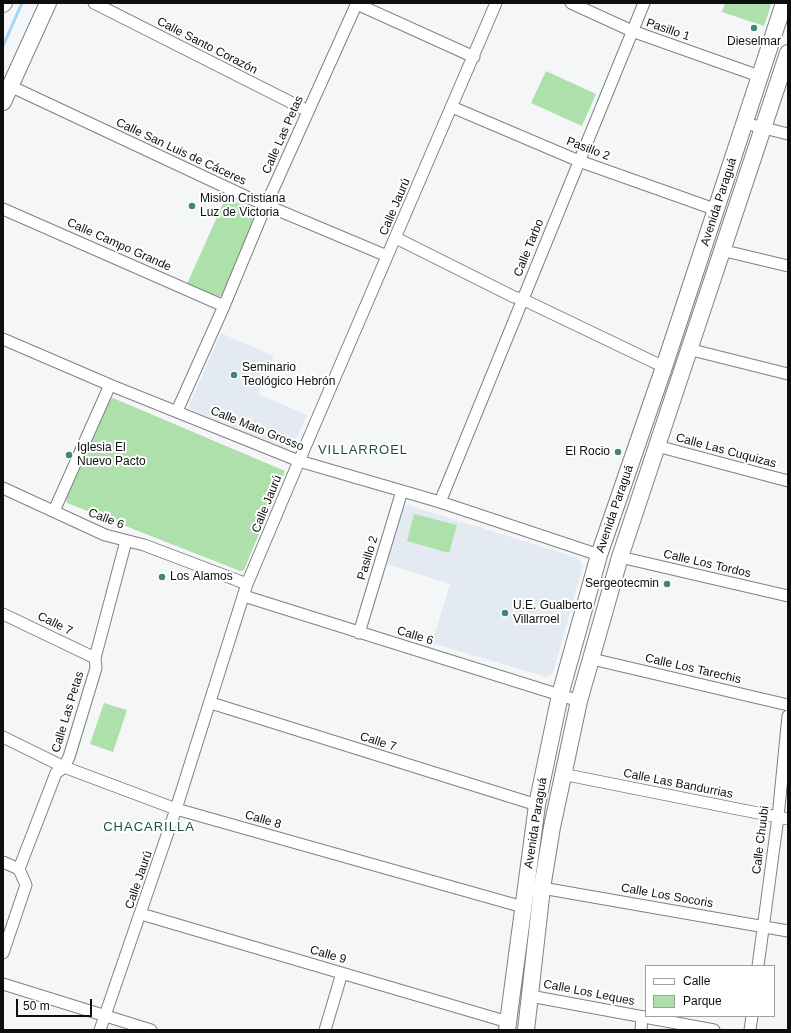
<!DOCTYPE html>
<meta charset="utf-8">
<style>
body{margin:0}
#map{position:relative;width:791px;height:1033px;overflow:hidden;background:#f5f6f7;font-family:Helvetica,sans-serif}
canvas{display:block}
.frame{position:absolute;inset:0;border:4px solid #0d0e0e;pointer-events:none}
.legend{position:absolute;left:645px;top:965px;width:130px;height:52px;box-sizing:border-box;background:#fff;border:1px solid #9e9f9f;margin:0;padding:5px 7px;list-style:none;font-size:12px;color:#0d0e0e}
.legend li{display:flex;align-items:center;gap:8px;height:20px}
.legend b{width:20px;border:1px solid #9e9f9f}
.scale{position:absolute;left:16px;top:999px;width:76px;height:18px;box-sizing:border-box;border:2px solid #0d0e0e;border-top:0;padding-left:5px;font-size:12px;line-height:14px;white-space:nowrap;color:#0d0e0e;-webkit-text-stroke:3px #fff;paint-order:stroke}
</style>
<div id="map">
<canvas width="791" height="1033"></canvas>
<div class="frame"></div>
<ul class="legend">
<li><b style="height:5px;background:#fff"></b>Calle</li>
<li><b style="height:11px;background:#ade0ab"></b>Parque</li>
</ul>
<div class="scale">50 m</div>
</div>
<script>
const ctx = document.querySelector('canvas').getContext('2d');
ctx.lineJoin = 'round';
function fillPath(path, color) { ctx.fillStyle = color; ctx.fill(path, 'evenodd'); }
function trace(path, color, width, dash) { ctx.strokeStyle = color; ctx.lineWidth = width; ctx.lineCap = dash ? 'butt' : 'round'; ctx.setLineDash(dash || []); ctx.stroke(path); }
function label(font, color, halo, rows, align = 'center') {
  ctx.font = font + ' Helvetica,sans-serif'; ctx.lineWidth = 4; ctx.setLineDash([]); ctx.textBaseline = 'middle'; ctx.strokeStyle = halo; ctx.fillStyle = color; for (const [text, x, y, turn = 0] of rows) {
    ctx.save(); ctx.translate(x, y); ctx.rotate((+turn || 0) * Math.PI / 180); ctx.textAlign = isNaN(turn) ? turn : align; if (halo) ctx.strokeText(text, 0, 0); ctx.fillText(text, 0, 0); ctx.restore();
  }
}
const built = new Path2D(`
 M221,333L274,356L258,394L307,415L293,446L286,450L188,408Z
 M408,505L578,558L583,566L553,673L546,677L432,643L450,584L384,563L401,510Z`);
const green = new Path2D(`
 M725,3H766L771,5L764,26L722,12Z
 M546,71L596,94L582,126L531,103Z
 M226,197L255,211L257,215L225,293L221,296H216L187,284Z
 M113,398L285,471L244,570L240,571L67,503L66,499L107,400Z
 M414,514L457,525L449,553L407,541Z
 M104,703L127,710L113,752L90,744Z`);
const stream = new Path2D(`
 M3,46L22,3`);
const minor = new Path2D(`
 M94,3L308,111
 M571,3L632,31L759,76
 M357,4L474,57
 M10,86L249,198L387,256
 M452,107L579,161L717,210
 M744,123L788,134
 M3,209L224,306
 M396,238L514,297L522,299L664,367
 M721,250L788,266
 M3,339L110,385L299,461L440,502L599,555
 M688,349L788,374
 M177,411L224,306L266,205L357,3
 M657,446L788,481
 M3,488L105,535L144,545L247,584
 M440,502L644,3
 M54,511L110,385
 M620,557L788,596
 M244,596L579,701
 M3,614L95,658
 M359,633L402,491
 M592,659L788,705
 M211,703L537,805
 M3,737L64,767L176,809L523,907
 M562,774L788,819
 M3,862L19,869
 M542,888L788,931
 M141,914L508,1022
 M3,953L26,885L19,869L56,773L64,767L69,757L96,668L95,658L126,541
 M758,966L778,817L788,716
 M3,984L151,1030
 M530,996L714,1030
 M100,1030L176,809L247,584L299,461L496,3
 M325,1030L342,973
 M641,1030L642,1017
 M750,1030L752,1016`);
const secondary = new Path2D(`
 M3,4L4,3
 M3,102L48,3
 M507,1030L537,805L560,695L599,555L664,367L784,3
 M526,1030L542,888L552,827L579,701L620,557L788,53`);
const markers = [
 [754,28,4,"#438679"],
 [192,206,4,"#438679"],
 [234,375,4,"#438679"],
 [618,452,4,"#438679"],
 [69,455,4,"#438679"],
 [162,577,4,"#438679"],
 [667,584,4,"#438679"],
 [505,613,4,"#438679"]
];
const streetNames = [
 ["Pasillo 1",668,30,19],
 ["Calle Santo Corazón",207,46,27],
 ["Calle Las Petas",283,135,-66],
 ["Pasillo 2",588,149,21],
 ["Calle San Luis de Cáceres",181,152,25],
 ["Avenida Paraguá",719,202,-72],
 ["Calle Jaurú",395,207,-67],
 ["Calle Campo Grande",119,245,24],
 ["Calle Tarbo",529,248,-68],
 ["Calle Mato Grosso",257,429,22],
 ["Calle Las Cuquizas",726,451,15],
 ["Calle Jaurú",267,504,-68],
 ["Avenida Paraguá",615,509,-71],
 ["Calle 6",106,519,21],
 ["Pasillo 2",368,558,-73],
 ["Calle Los Tordos",707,564,13],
 ["Calle 7",55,624,26],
 ["Calle 6",415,636,17],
 ["Calle Los Tarechis",693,669,13],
 ["Calle Las Petas",68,712,-73],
 ["Calle 7",378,742,18],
 ["Calle Las Bandurrias",678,784,11],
 ["Calle 8",263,820,16],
 ["Avenida Paraguá",536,823,-81],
 ["Calle Chuubi",761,840,-83],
 ["Calle Jaurú",139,880,-71],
 ["Calle Los Socoris",667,896,10],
 ["Calle 9",328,955,16],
 ["Calle Los Leques",589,993,11]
];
const poiNames = [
 ["Dieselmar",754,42,"center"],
 ["Mision Cristiana",200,199],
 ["Luz de Victoria",200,213],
 ["Seminario",242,368],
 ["Teológico Hebrón",242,382],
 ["Iglesia El",77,448],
 ["Nuevo Pacto",77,462],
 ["El Rocio",610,452,"right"],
 ["Los Alamos",170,577],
 ["Sergeotecmin",659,584,"right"],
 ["U.E. Gualberto",513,606],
 ["Villarroel",513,620]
];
const neighbourhoodNames = [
 ["VILLARROEL",363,450],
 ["CHACARILLA",149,827]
];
fillPath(built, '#e4eaf2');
fillPath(green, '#ade0ab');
trace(stream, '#9fd8fa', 3);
trace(minor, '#7f8081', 13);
trace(secondary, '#7f8081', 18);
trace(minor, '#fff', 11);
trace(secondary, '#fff', 16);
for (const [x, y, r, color] of markers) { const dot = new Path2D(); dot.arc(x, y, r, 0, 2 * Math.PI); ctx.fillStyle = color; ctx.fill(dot); trace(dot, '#fff', 1.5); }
label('12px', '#0d0e0e', '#fff', streetNames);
label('12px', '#0d0e0e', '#fff', poiNames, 'left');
ctx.letterSpacing = '1px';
label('13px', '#1a5147', '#fff', neighbourhoodNames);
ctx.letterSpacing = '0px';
</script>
